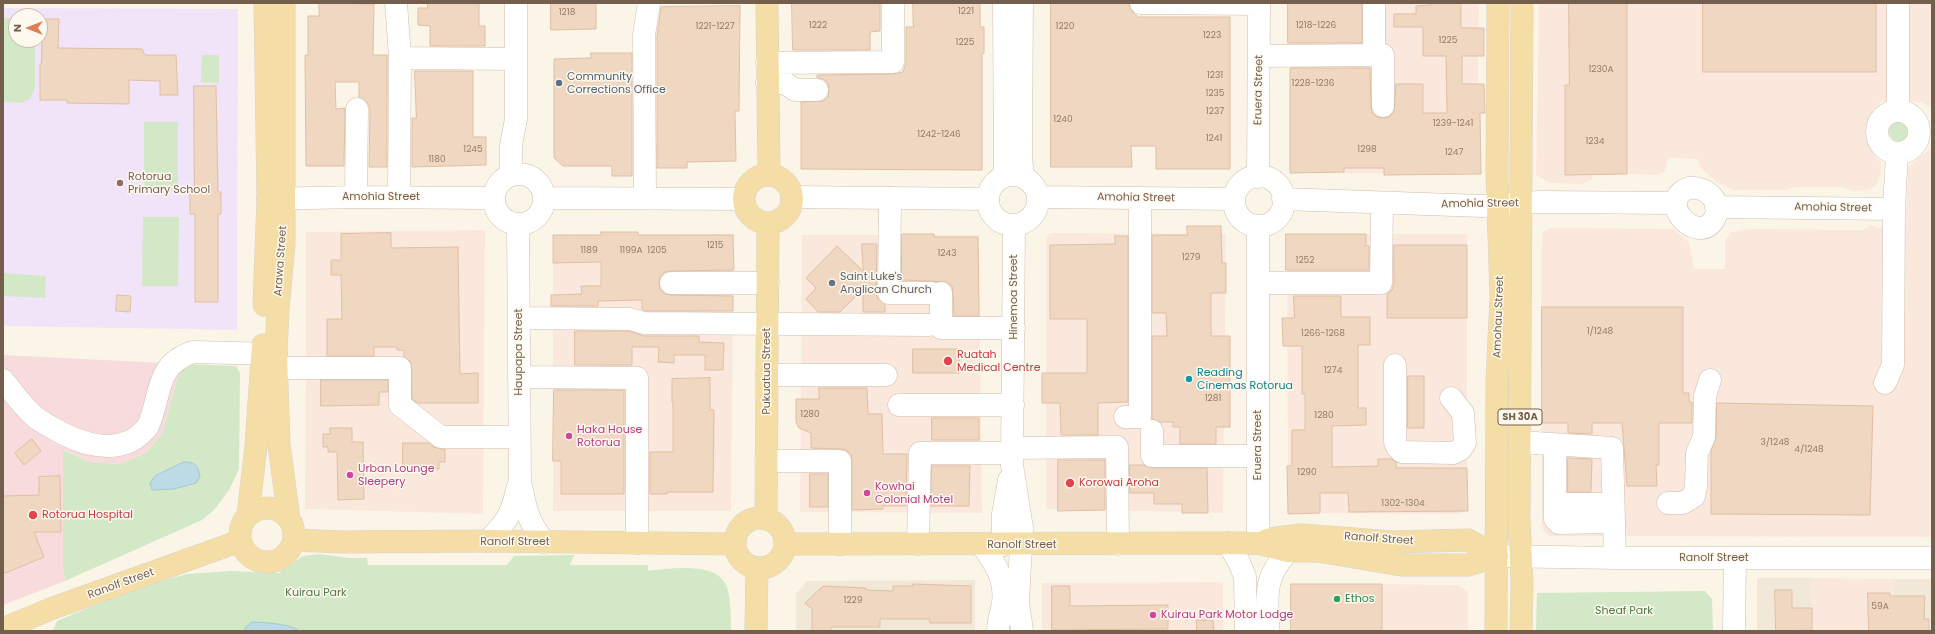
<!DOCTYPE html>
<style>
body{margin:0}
#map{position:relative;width:1935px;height:634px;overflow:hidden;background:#fbf5e8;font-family:Poppins,sans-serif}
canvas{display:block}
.frame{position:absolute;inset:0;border:4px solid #745e4d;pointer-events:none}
.north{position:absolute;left:8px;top:8px;width:40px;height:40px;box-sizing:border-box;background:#fef9ee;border:1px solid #c7bbae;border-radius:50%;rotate:270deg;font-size:11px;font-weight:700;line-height:16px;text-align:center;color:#745e4d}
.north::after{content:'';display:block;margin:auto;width:14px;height:18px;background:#dd7e55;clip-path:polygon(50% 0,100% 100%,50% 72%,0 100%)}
</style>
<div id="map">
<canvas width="1935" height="634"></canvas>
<div class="frame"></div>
<div class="north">N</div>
</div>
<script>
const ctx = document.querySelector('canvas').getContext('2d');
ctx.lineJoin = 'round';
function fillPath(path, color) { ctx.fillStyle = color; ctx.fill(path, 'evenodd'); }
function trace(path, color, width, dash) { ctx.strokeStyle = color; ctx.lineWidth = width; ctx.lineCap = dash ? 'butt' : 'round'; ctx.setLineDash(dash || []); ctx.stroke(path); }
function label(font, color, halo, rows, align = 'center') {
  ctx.font = font + ' Poppins,sans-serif'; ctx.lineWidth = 3; ctx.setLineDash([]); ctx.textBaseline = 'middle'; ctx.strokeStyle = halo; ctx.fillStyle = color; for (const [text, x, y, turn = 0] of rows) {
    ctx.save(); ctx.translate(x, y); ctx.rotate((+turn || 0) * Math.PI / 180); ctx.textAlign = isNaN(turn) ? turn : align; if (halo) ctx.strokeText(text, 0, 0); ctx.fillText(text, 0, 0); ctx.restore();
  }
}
const residential = new Path2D(`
 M1757,578H1812L1811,631H1757Z
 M1894,579H1932V631H1895Z
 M975,580V631H796V594L807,581Z`);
const commercial = new Path2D(`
 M1292,3H1479L1477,174L1290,173Z
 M1539,3H1932V108L1922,103L1899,100L1881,102L1873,110L1868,130L1873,153L1881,163V174L1876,185L1869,190L1853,191L1840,187H1795L1788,190H1733L1718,183L1702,169L1697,159L1668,158L1665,171L1658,175L1594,173L1592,179L1582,184L1550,183L1536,175Z
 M1932,147V537L1550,536L1544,532L1542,527L1541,305L1542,234L1544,231L1551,228L1673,229L1689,242L1694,269H1725V240L1732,232L1749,229L1864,230L1870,225L1879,228H1906L1908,167Z
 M485,230L483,514L305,509L306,232Z
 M1050,233L1226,234L1223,513L1046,509V238Z
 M734,234L731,511H553V235Z
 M1287,234H1467V507L1460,514L1288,513Z
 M802,235H979L982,513L800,512Z
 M1812,578L1894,579L1895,631H1811Z
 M1223,582V631H1042V583Z
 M1382,584L1459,585L1468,592V631H1291V614H1382Z`);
const education = new Path2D(`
 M3,8L238,9L237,330L3,326ZM16,16H40V40H16Z`);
const medical = new Path2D(`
 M3,355L185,364L178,376L162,434L145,454L118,464L90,462L64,450L63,566L65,581L3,605Z`);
const green = new Path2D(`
 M3,18H16V40H35V87L30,99L21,103L3,102Z
 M202,55H219V83L201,82Z
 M1889 131a11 11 0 1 1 22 0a11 11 0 1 1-22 0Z
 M144,122H178V191L144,190Z
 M143,217H179L178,286H142Z
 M3,273L46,276L45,298L3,296Z
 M185,364L236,366L240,373L239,469L229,490L215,509L202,520L65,581L63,566V450L90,462L118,464L145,454L162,434L178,376Z
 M319,554L349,558H367L368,565H507L514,556L574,555L570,565H648V571C669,569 715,561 726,585C731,596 731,619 731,631H53L57,621L136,588L187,574L231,571L279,573L303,556Z
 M1705,591L1712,599L1713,631H1536L1537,593Z`);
const water = new Path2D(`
 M184,462C196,462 198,466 200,477L196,483L174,489L152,490L150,483L155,476Z
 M252,622C262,622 292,624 299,631H245V628Z`);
const building = new Path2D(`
 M319,3L374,4L373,55H387V167H369L370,109L368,103L359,97V82H335L336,109L345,108L344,166H306L305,55H308V16H319Z
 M428,3H479V26H485V46H430V26L418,25V8H427Z
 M551,3H596V29L551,30Z
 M792,3H880V31L870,32V50H793Z
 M913,3H980V27H984V53L982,54V170L801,169V102L823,101L828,97L829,90L828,83L823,79L817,78V75L893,74L903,72L906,62V27H913Z
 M1051,3H1129L1130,9L1138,17H1230V169H1156V146H1131L1132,167H1051Z
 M1288,3H1362V43H1288Z
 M1431,3H1461V28H1484V56H1462V84H1484L1485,113H1480L1481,174L1384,175V168H1344V172L1290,173V68H1370L1371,106L1372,113L1377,117L1383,118L1389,117L1394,112L1396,84H1423V113H1447L1446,56H1423V27H1394V14H1416V6L1431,5Z
 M1569,3H1627V174L1565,175V85H1569Z
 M1703,3H1876V72H1703Z
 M740,6L739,111H735L736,161L687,162V168H657V36L661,7Z
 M43,19H59L58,48L142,49L145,55H176L178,95H160V81L129,80V104L67,103V100H40V64H41Z
 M591,53H632V176H612V166H563L554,158V59L591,58Z
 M415,71H473V137H486V165L412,167V118H416Z
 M194,86H216L218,192H221V214H218V302H195V214H190V193H194Z
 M1187,226H1221L1222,263H1226V293H1211V336H1230V427H1216V444H1180V427H1173V422H1160L1152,419V336H1167L1166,313H1152V235H1187Z
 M601,232H638V235H733L734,270L671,271L665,272L660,276L659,283L660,290L665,294L671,295L733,296V311H646L642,309V300L598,301V306H551V295L582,294L581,286H601V262L553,263V235H601Z
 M391,233V248L458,247L460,374L478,373V403H418L412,399L411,362L404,357V350H397V347H374V356H327V319H342L341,275H331V260H341V234Z
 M902,234H934V237H978L979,316H954L953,293L952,286L947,282L902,280Z
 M1286,234H1366V246H1369V270H1286Z
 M1115,236H1128V402L1098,403V435H1061L1060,403H1042V373H1087V319H1050V245L1115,244Z
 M862,244H877L876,293L878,299L885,304V312H863V289L840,312H818L806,299L816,288L806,278L837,246L863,271Z
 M1394,245H1467V318H1387V294L1392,290L1394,283Z
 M117,295L131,296L130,312L116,311Z
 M1294,296H1341V317H1370V345H1358V408H1366V425L1332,426V467L1378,466V459H1392L1396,462V468H1467L1468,511L1349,512L1348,493H1320V513L1288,514L1287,466H1292V430H1305V394H1302V346H1283L1282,318H1294Z
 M1542,307H1683V393H1689V402H1692V423H1659V465H1656L1657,486H1627L1622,423H1592V434L1568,433V423H1542Z
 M575,331H628L644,336H699V342L724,343L723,370H705V355H674V363L658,362L659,347H632V365H575Z
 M913,349H959L960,373H913Z
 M1408,376H1424V428H1408Z
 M710,378V410H714L713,492H667V494H650V452H673V402H672V379Z
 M321,380H388V392H379V405L321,406Z
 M819,388H867L868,414H882L883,454H907L906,506H883V509L852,510V461L851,454L846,450L840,449L811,448V433L799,428L796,422V399H819Z
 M554,390H624V494H561V461H553Z
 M1717,403L1873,406L1870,515L1711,514V451L1716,437Z
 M932,418H979V440H932Z
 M330,428H352V442H363L364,499L338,500L337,452H328V447H323V434H330Z
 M32,439L41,451L24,465L15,453Z
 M403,443H429L434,447L445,450V462H439V469L403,468Z
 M1568,458L1592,459L1591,492H1568Z
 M1058,460H1105V510L1058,511Z
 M1130,465H1144L1152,468H1207L1208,513H1182V504H1154V493H1130Z
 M932,466H970L969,506H931Z
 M810,474H828V507H810Z
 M60,476L61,532H34L44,557L3,574V496L39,495V477Z
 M913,584L971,586V623H930V619H880V627H831V631H812V609L805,603L823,586L866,588V590L893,591V586H913Z
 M1291,584H1382V631H1291Z
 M1052,586H1070V606L1168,605V629L1052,630Z
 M1775,590H1792V608H1812V630L1776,631Z
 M1868,593H1890V596H1925L1924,619H1929V631H1869Z
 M1197,620H1213L1214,631H1197Z`);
const minor = new Path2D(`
 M396,3L400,56L399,197
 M1004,3L1005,176
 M1022,3L1021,157L1023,177
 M1141,3L1259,4
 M1374,55V4
 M1259,56L1383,55V106
 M400,58L516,59
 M767,63L893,62V3
 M767,83H785L795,90H817
 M1898,111V3
 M1877 132a21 21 0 1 1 42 0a21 21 0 1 1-42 0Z
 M494 199a25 25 0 1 1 50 0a25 25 0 1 1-50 0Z
 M988 200a25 25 0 1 1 50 0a25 25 0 1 1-50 0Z
 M511,175V145L516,119V3
 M1234 201a25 25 0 1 1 50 0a25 25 0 1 1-50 0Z
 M1258,177L1259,3
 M1689,188C1707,186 1725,203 1713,221C1696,245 1655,201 1689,188Z
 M356,197L357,109
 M792,197L987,199
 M1038,197L1234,199
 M544,198L743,199
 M645,198L644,35L649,3
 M890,198L889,293H931
 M268,199L356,197L485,198L494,200
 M1283,199L1482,206L1540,202L1676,203
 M1716,207L1894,209
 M518,224L520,481C526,509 526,518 544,542
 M1014,226L1012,465L1022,528L1018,602L1022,631
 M1258,226V543
 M671,283H768
 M1258,283H1381L1382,203
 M941,293V328H1014
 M519,318L630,319L644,323L929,325
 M1395,365V442L1397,447L1402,452L1454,453L1461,449L1465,443L1463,413L1451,398
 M262,368H400V405L441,437H519
 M767,375H886
 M519,377L637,378V543
 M3,380C13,392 23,407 35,417C40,421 46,424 51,427C81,445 123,459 148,426C162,395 154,365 193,352L276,354
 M1885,383L1893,365L1894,209L1897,153
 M899,405H1013
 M1125,417H1140V198
 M1152,431V456H1258
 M1520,442L1612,448L1615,558
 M1555,445V504H1613
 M1012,448L1117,447L1118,544
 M766,461H840V544
 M1668,503H1683L1694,496L1696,486L1697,453L1704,437L1705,396L1710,380
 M1555,504V519L1559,523L1613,522
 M488,541C509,519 511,515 518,486
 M1228,543L1239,562L1245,577L1246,631
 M918,544L920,453H1012
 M982,545C995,563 1006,580 1003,603C1001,613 998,621 998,631
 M1003,545V514L1009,480
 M1497,556L1615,558H1932
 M1268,631C1268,593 1262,581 1288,551
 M1734,631L1735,558`);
const major = new Path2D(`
 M284,3V244L278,309L276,354L279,445L289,519
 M767,3L769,174
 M744 199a24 24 0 1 1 48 0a24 24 0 1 1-48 0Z
 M264,305L268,199L265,3
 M240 535a27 27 0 1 1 54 0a27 27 0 1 1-54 0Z
 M248,515L256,446L263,345
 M735 543a25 25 0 1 1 50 0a25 25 0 1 1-50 0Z
 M766,518L768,223
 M294,540L342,542L488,541L735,544
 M1267,540L1276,538L1301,535L1393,542L1468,540L1497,556
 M785,544L1258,543L1288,551H1318L1401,565H1468L1497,556
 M3,629L53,608L240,541
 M756,631L757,568
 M1496,631L1497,381L1501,297L1497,174L1498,3
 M1521,631L1522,583L1519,520L1522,3`);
const markers = [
 [559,83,4,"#5c6f8a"],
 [120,183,4,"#8d6e63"],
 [832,283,4,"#6b7280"],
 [948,361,5,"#e0444e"],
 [1189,379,4,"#0f9aa8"],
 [569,436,4,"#d1479c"],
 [350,475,4,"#d1479c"],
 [1070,483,5,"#e0444e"],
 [867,493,4,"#d1479c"],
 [33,515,5,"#e0444e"],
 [1337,599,4,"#2e9e5b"],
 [1153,615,4,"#d1479c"]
];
const numberNames = [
 ["1221",966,12],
 ["1218",567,13],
 ["1222",818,26],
 ["1218-1226",1316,26],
 ["1221-1227",715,27],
 ["1220",1065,27],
 ["1223",1212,36],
 ["1225",1448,41],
 ["1225",965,43],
 ["1230A",1601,70],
 ["1231",1215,76],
 ["1228-1236",1313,84],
 ["1235",1215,94],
 ["1237",1215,112],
 ["1240",1063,120],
 ["1239-1241",1453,124],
 ["1242-1246",939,135],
 ["1241",1214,139],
 ["1234",1595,142],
 ["1245",473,150],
 ["1298",1367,150],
 ["1247",1454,153],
 ["1180",437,160],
 ["1215",715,246],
 ["1189",589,251],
 ["1199A",631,251],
 ["1205",657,251],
 ["1243",947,254],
 ["1279",1191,258],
 ["1252",1305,261],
 ["1/1248",1600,332],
 ["1266-1268",1323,334],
 ["1274",1333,371],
 ["1281",1213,399],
 ["1280",810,415],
 ["1280",1324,416],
 ["3/1248",1775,443],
 ["4/1248",1809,450],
 ["1290",1307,473],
 ["1302-1304",1403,504],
 ["1229",853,601],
 ["59A",1880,607]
];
const shields = [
 [1520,417,44]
];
const shieldNames = [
 ["SH 30A",1520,417]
];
const serviceNames = [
 ["Community",567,77],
 ["Corrections Office",567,90]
];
const streetNames = [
 ["Eruera Street",1259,90,-89],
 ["Amohia Street",381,197],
 ["Amohia Street",1136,198,1],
 ["Amohia Street",1480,204,-1],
 ["Amohia Street",1833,208,1],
 ["Arawa Street",281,261,-86],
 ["Hinemoa Street",1014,297,-90],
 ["Amohau Street",1499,317,-88],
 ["Haupapa Street",519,352,-90],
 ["Pukuatua Street",767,371,-90],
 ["Eruera Street",1258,445,-90],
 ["Ranolf Street",1379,539,4],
 ["Ranolf Street",515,542],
 ["Ranolf Street",1022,545],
 ["Ranolf Street",1714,558],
 ["Ranolf Street",121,584,-20]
];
const educationNames = [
 ["Rotorua",128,177],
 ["Primary School",128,190]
];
const worshipNames = [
 ["Saint Luke's",840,277],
 ["Anglican Church",840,290]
];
const healthNames = [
 ["Ruatah",957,355],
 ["Medical Centre",957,368],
 ["Korowai Aroha",1079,483],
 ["Rotorua Hospital",42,515]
];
const cultureNames = [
 ["Reading",1197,373],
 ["Cinemas Rotorua",1197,386]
];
const hotelNames = [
 ["Haka House",577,430],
 ["Rotorua",577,443],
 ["Urban Lounge",358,469],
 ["Sleepery",358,482],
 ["Kowhai",875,487],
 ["Colonial Motel",875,500],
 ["Kuirau Park Motor Lodge",1161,615]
];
const parkNames = [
 ["Kuirau Park",316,593],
 ["Sheaf Park",1624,611]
];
const leisureNames = [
 ["Ethos",1345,599]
];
fillPath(residential, '#f2e8d7');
fillPath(commercial, '#fbe8dd');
fillPath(education, '#f2e4f8');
fillPath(medical, '#f8dcdd');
fillPath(green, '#d2e8c7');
fillPath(water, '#bddbe4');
trace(water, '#a4c9d5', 1);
fillPath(building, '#efd7c1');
trace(building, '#e0bfa3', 1);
trace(minor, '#cdbeaf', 23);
trace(major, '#d8d2cd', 23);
trace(minor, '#fff', 22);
trace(major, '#f5dea5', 22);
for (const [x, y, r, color] of markers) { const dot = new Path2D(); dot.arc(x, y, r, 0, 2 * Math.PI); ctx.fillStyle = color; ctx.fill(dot); trace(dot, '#fef9ee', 1.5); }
label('9px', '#937c6a', null, numberNames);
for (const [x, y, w] of shields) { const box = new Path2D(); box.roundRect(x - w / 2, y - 8, w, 16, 3); ctx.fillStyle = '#fef9ee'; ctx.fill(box); trace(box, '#745e4d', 1); }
label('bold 10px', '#745e4d', null, shieldNames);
label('11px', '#4e5e75', '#fef9ee', serviceNames, 'left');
label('11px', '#745e4d', '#fef9ee', streetNames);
label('11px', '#785e54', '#fef9ee', educationNames, 'left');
label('11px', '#5b616d', '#fef9ee', worshipNames, 'left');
label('11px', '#be3a42', '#fef9ee', healthNames, 'left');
label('11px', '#0d838f', '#fef9ee', cultureNames, 'left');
label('11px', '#b23c85', '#fef9ee', hotelNames, 'left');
label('11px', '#517846', '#fef9ee', parkNames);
label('11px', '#27864d', '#fef9ee', leisureNames, 'left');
</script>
